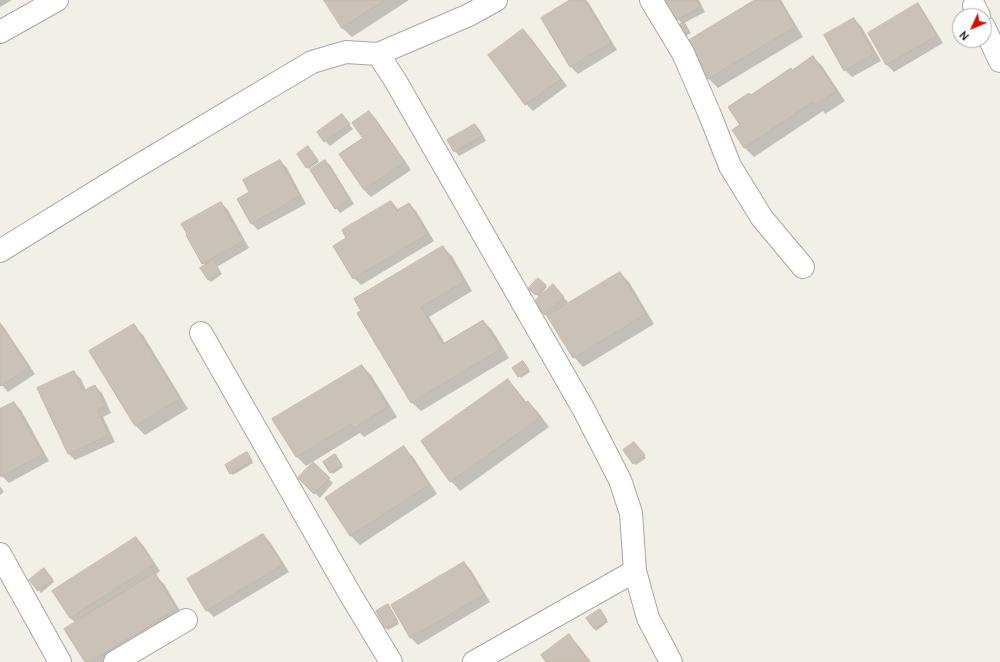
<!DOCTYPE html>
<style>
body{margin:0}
#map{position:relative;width:1000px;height:662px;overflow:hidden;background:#f2efe6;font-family:Cabin,sans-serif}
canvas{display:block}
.north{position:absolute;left:952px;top:8px;width:40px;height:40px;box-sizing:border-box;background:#fff;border:1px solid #a6a6a6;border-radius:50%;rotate:226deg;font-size:11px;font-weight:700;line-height:16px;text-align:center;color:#202020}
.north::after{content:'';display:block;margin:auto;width:14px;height:18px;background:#d01000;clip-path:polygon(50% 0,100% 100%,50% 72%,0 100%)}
</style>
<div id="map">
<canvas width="1000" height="662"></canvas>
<div class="north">N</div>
</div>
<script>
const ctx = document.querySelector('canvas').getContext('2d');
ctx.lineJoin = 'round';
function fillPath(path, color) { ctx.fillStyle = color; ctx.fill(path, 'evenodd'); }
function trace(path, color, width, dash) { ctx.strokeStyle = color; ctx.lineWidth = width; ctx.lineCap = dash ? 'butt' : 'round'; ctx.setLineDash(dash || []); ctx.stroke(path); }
const shadow = new Path2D(`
 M0,0H12L0,7Z
 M325,0H409L352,37L342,28Z
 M572,0H586L588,2L617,50L578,74L571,67L542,18Z
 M667,0H699L705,12L684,23L691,33L681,39L683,25L678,19Z
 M757,0H781L803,37L718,88L709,79L687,42Z
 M918,5L924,12L943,43L894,72L887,65L869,33Z
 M854,19L861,26L881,61L852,77L845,70Z
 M523,30L530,37L567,86L533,111L526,104L489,55Z
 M813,57L822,66L845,101L825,114L823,111L754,157L745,148L734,130L741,125L751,96Z
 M369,112L376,119L411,170L371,197L364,190L340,154L364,138Z
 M342,115L353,129L330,146L325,141L319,132Z
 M475,125L480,130L486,141L459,156L455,151Z
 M310,149L319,162L309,169L307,167Z
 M280,161L287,168L306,204L258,230L251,223V192Z
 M325,161L330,165L354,204L340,213L336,208Z
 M391,202L399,210L409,204L416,211L434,241L361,285L354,278L348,238Z
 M221,203L228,210L249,248L217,267L222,274L211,282L209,280L205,266L203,263Z
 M443,247L452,256L472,291L429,317L445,343L483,321L492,330L509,358L421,411L411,402L359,314Z
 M620,273L629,282L654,324L583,367L574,357L550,318V319L535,303L553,286L568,302L565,305V306Z
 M538,279L547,287L539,297L530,288Z
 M0,323L3,326L35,374L8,392L0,383Z
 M134,326L143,335L188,409L145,435L136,426L91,352Z
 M525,364L530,372L521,378L519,376Z
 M362,366L371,375L397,417L364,437L360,433L306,466L297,457L274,420Z
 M74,372L81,379L86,390L95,386L102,393L111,413L103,417L115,442L75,460L68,453Z
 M508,380L517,390L527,403L528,402L537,411L549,427L460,491L451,481L422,441Z
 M14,403L21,410L49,461L9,483L2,476L0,473V410Z
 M636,445L646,458L636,465L624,451Z
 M404,448L413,457L437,494L360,545L351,536L326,498Z
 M249,455L253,463L233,475L231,473Z
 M335,455L343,467L333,474L331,472Z
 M313,464L333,483L320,498L299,478Z
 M0,486L4,492L0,495Z
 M263,535L270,542L289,572L214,617L207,610L188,580Z
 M136,538L143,545L160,571L155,575L164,584L185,619L114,662H86L76,623L70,618Z
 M464,563L471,570L490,602L418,645L411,638L392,605Z
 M46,572L54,582L41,593L31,580Z
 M388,605L390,607L399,624L388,630L386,628L377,611Z
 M601,612L608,622L596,631L588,619Z
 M569,636L578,645L591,662H547Z`);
const building = new Path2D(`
 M324,0H385L342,28Z
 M570,0H585L611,43L570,67L541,18Z
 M666,0H697L701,7L677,20Z
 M755,0H779L795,27L708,79L686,42Z
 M918,3L937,36L886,65L868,33Z
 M854,18L874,54L844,71L824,35Z
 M684,22L689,31L678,38L673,29Z
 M523,29L561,79L525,105L488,55Z
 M813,56L837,91L815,105L813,102L744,148L732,130L740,125L728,107L749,93L751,95L791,68L792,70Z
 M369,111L405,162L364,190L339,154L363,138L352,123Z
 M342,114L350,124L324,142L317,132Z
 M475,124L482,136L454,152L447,140Z
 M308,146L318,160L306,168L297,154Z
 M280,160L300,196L251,224L237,199L249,192L243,180Z
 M325,160L350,199L335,209L310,170Z
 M391,201L397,210L409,203L428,234L353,279L333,246L346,238L342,230Z
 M221,202L243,241L202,264L186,235L187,234L181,224Z
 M443,246L464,282L421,307L443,344L483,320L501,349L411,403L357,313L361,311L354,299Z
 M213,260L220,272L208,280L200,268Z
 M620,272L646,314L573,358L547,316Z
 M538,278L546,285L536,295L528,289Z
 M553,284L564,297L545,315L533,303Z
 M0,323L29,367L1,386L0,385Z
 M134,324L180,399L135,426L89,351Z
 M523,361L529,370L518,377L512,368Z
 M362,365L388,407L354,428L351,424L296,457L272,419Z
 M74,371L83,391L95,385L105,406L97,410L109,435L68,454L37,388Z
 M508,379L525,403L528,401L540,418L450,482L421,441Z
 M14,402L43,454L1,477L0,475V409Z
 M634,442L645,455L633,464L623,450Z
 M404,446L429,485L350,536L325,498Z
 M247,452L252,461L230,474L225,465Z
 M335,454L342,465L330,473L323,462Z
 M313,462L330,478L314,494L298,478Z
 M263,534L283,565L206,611L187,579Z
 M136,537L154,564L70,618L52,591Z
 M464,562L484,595L410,638L391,605Z
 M44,568L53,580L38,591L29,580Z
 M155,573L177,609L90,662H85L64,629Z
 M388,604L398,622L385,628L376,611Z
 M600,609L607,620L594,629L586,618Z
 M569,634L589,662H546L541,655Z`);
const minor = new Path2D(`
 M651,0L683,53L710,115L730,166L762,218L803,267
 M974,6L979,16
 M984,27L1000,61
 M0,32L57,0
 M378,54L395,80L584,410L620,480L631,513L635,571L648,618L671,662
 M0,251L131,170L312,62L346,52L378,54L469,15L496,0
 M201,333L350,594L391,662
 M0,554L60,662
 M115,662L186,620
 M474,662L635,571`);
fillPath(shadow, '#0003');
fillPath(building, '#cac1b8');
trace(building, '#c5b6a6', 1);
trace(minor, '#a7a7a7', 24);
trace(minor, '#fff', 22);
</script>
